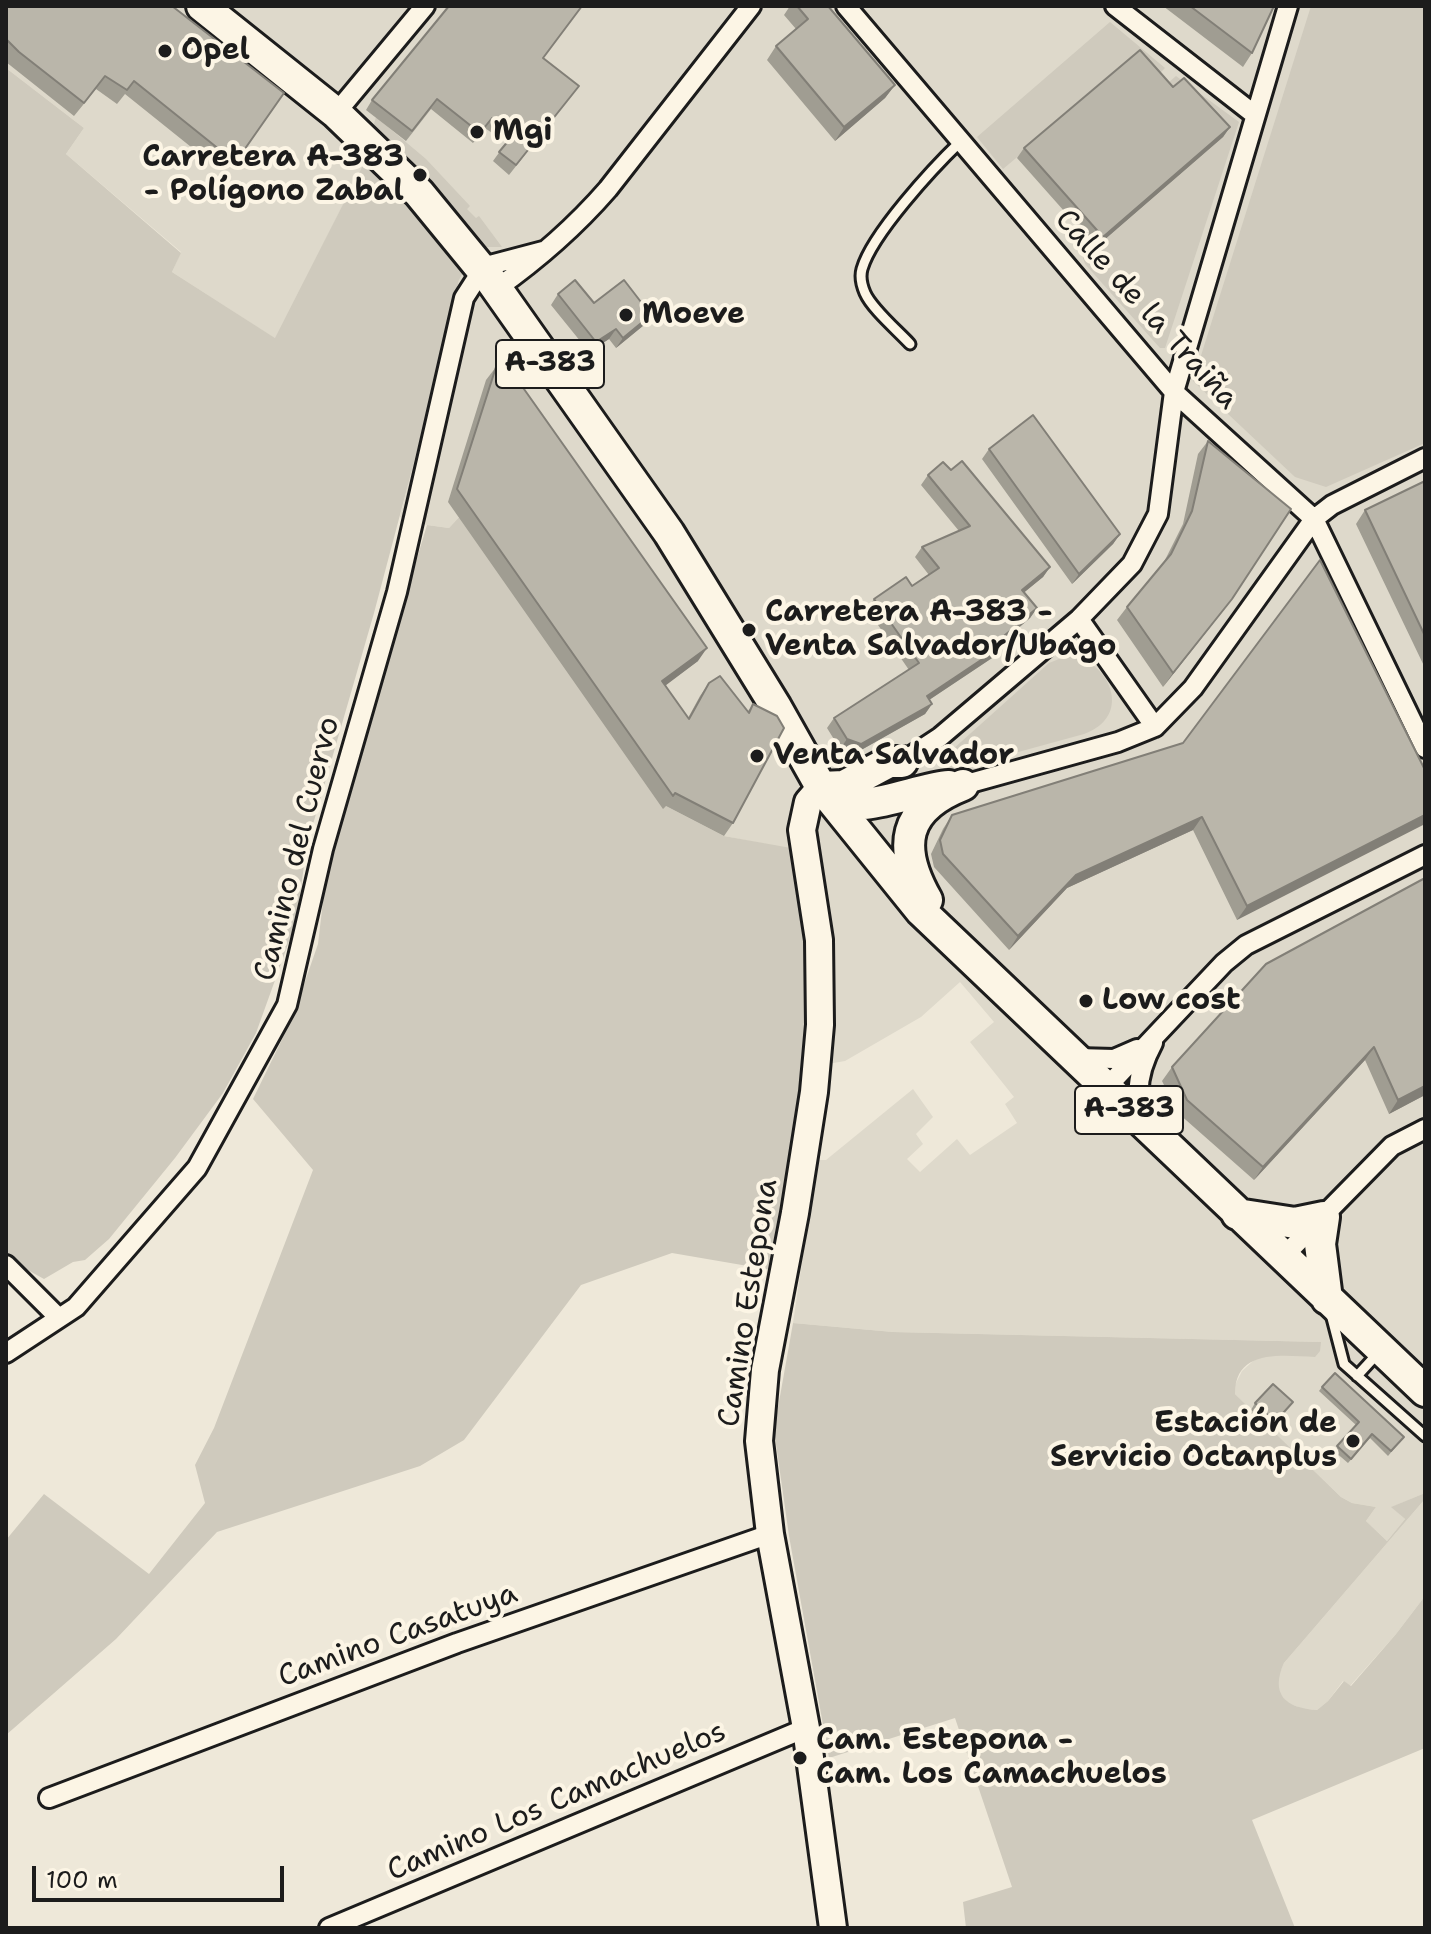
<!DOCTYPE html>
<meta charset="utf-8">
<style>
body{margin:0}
#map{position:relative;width:1431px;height:1934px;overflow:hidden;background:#eee8d9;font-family:"Shantell Sans",sans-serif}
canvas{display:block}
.frame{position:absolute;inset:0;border:8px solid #1c1c1c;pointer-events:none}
.scale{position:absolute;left:32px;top:1866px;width:252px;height:36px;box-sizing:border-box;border:4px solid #1c1c1c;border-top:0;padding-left:10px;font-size:24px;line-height:28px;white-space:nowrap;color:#1c1c1c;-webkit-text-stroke:6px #fcf5e5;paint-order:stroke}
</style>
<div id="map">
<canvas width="1431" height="1934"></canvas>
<div class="frame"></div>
<div class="scale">100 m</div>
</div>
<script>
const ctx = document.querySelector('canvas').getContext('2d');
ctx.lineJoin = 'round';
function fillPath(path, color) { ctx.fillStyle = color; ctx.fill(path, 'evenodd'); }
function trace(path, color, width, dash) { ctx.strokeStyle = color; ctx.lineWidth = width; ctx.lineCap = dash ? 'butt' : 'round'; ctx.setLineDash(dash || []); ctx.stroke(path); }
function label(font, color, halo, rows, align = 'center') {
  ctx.font = font + ' "Shantell Sans",sans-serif'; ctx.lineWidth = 8; ctx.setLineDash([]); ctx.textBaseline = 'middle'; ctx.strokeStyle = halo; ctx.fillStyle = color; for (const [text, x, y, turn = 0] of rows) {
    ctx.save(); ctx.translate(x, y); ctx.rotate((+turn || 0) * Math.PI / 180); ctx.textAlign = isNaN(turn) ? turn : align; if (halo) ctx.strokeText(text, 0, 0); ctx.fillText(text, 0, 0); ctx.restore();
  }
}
const built = new Path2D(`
 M6,6H1425V1493L1392,1507L1405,1519L1387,1541L1366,1521L1376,1507L1352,1503L1341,1497L1235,1394V1385L1242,1371L1253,1361L1262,1356H1274L1320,1342L893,1332L793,1323L817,1160H826L913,1089L933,1117L916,1134L923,1144L907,1159L920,1172L957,1139L970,1155L1017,1123L1005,1104L1014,1097L970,1042L994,1022L960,982L921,1017L845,1061L816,1066L791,849L724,836L666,806L663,809L459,517L449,528L427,525L400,517L459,280L467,266L364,163L276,339L172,272L181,252L66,154L84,128L6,68Z
 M1425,1499V1596L1396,1634L1350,1686L1343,1681L1328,1701L1317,1710L1303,1709L1288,1703L1279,1693L1277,1679L1284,1663Z`);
const green = new Path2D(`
 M1311,6H1425V443L1326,487L1295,477L1193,381Z
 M1110,22L1165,68L1152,81L1133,60L1003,169L977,137Z
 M6,68L84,128L66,154L181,253L172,272L275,338L364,163L467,266L459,280L436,379L374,613L307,845L296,922L256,1033L223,1093L175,1158L109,1239L85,1260L73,1262L44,1279L6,1258Z
 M1176,76L1239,122L1165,348H1160L1085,264L1083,258L1096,247L1160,90Z
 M376,117L426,159L470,206L467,209L476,218L479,216L502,247H483L427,181L428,179L416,167L413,168L373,127Z
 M460,516L666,806L724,836L791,848L807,966V1037L790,1199L777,1271L672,1253L581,1285L464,1440L420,1466L217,1532L116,1639L6,1735V1540L44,1494L149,1574L205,1503L195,1465L214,1428L313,1170L253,1099L292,1019L318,944L329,850L427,525L449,528Z
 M1069,655C1110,661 1134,716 1084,734L949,771L944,769L941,763L942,759L1049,663Z
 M793,1323L893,1332L1321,1342L1320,1351L1315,1357C1283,1356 1235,1348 1235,1394L1341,1497L1352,1503L1376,1507L1366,1521L1387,1541L1405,1519L1391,1507L1425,1493V1499L1284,1663C1270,1694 1285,1708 1317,1710L1328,1701L1344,1681L1351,1686L1396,1634L1425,1596V1748L1252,1820L1295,1928H966L963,1902L1012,1887L955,1718L829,1758L789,1536L774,1430Z`);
const lane = new Path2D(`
 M910,344C897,330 872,309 865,293C862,286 860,276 862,269C872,234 933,168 960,142
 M1331,1314L1344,1364L1425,1436
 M1357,1376L1379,1352`);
const street = new Path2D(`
 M846,6L1174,392L1314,519L1425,748
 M1115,6L1255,115
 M336,113L425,6
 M496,289C537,260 575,227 608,189L751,6
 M1079,619L1155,727
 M902,762L940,737L1079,619L1132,564L1158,514L1174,392L1288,6
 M963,785L1118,742L1155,727L1193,688L1314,519L1332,505L1425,458
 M1077,1058L1114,1059L1137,1049
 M1106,1088L1224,963L1246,945L1425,855
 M1144,1118C1133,1093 1140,1067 1153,1043
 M1283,1257L1392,1146L1425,1129
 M6,1265L59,1318
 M6,1353L76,1307L197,1168L287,1005L323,849L397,592L464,298L482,270L490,265L543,251
 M49,1798L457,1643L770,1534
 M329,1928L806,1728`);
const secondary = new Path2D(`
 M821,787L808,802L802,830L819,940L820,1025L814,1092L795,1213L765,1370L759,1441L770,1534L806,1728L833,1928`);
const primary = new Path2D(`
 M202,6L336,113L419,193L492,282L669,533L776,707L821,787L921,911L1425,1391
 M821,787L844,786L889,762H902
 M830,798C857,817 917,788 949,786
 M927,900C897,847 902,809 963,785
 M1237,1214L1295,1223L1324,1217L1320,1244L1327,1299`);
const wall = new Path2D(`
 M6,6L284,93L233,166L221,161L216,167L125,94L117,104L96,89L74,116L6,62Z
 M790,6H828L895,85L885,98L835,141L767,60L776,46L796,29L784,15Z
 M1163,6H1274L1252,53L1243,67Z
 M543,58L579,86L509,175L493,161L506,143L485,128L473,143L431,109L406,141L366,110L372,100Z
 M1173,87L1230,127L1223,137L1096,247L1017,158L1024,148Z
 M558,294L594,303L644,325L616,348L609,339L589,352L551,305Z
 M496,367L698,661L665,685L688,718L700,696L709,683L748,711L753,704L733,823L724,836L666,806L663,809L448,502L486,380Z
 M1208,441L1232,599L1163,687L1117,620L1127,607L1164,562L1183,524L1198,454Z
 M989,449L1120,534L1113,544L1072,584L982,459Z
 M951,470L1050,567L1043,577L1024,592L1037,608L1030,618L1000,644L1002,646L995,656L929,700L932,704L925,714L854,754L840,749L827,728L834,718L909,670L867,609L874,599L912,586L929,575L915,557L922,547L959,531L921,485L928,475Z
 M1425,481V668L1356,524L1365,510Z
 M1425,770L1237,920L1193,830L1067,888L1009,950L934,867L931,854L943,829L952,815Z
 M1425,878V1095L1389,1114L1365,1060L1254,1180L1178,1113L1162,1081L1172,1067Z
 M1322,1387L1404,1437L1388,1456L1370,1438L1348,1463L1334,1451L1356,1425L1319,1391Z
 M1293,1402L1271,1428L1251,1410L1255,1403Z`);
const shadedWall = new Path2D(`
 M895,85L885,98L835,141L844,127Z
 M1230,127L1223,137L1096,247L1103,237Z
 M651,315L644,325L616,348L623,338Z
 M616,329L609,339L589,352L596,342Z
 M1120,534L1113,544L1072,584L1079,574Z
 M1050,567L1043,577L1015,600L1022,590Z
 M1232,599L1222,612L1163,687L1173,673Z
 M1037,608L1030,618L991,651L998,641Z
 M1002,646L995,656L920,706L927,696Z
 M707,648L698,661L653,695L662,681Z
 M932,704L925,714L854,754L840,749L847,739Z
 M1425,815V824L1237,920L1247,906Z
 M1202,817L1193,830L1067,888L1009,950L1018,936L1076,875Z
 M1374,1047L1365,1060L1254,1180L1263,1167Z
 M1425,1086V1095L1389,1114L1398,1100Z`);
const building = new Path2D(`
 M6,6H172L284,93L242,153L231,148L225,154L134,81L127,90L105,76L84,103L19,52L6,39Z
 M449,6H582L543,58L579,86L516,165L499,152L514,134L492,118L480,133L437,99L412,131L372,100Z
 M797,6H828L895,85L844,127L776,46L808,19Z
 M1190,6H1274L1252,53Z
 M1140,50L1173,87L1184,78L1230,127L1103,237L1024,148Z
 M575,280L594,303L624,280L651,315L623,338L616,329L596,342L558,294Z
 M507,365L707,648L662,681L689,719L709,683L720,676L749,713L753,704L777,716L784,728L733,823L675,793L673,796L457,489L496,367Z
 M1033,415L1120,534L1079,574L989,449Z
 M1208,441L1291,509L1232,599L1173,673L1127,607L1171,554L1192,511Z
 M962,461L1050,567L1022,590L1037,608L998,641L1002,646L927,696L932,704L861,744L847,739L834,718L919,663L874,599L906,577L912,586L939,568L922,547L970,526L928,475L943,462L951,470Z
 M1425,481V636L1365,510Z
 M1320,560L1425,770V815L1247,906L1202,817L1076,875L1018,936L943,854L940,840L952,815L1183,743Z
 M1425,878V1086L1398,1100L1374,1047L1263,1167L1187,1100L1172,1067L1266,964Z
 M1335,1373L1404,1437L1391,1451L1372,1434L1351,1459L1337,1446L1359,1422L1322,1387Z
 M1273,1384L1293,1402L1275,1422L1255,1403Z`);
const markers = [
 [165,51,8,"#1c1c1c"],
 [477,132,8,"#1c1c1c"],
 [420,175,8,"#1c1c1c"],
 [626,315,8,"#1c1c1c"],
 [749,630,8,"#1c1c1c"],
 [757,756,8,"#1c1c1c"],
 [1086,1001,8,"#1c1c1c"],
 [1353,1441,8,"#1c1c1c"],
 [800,1758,8,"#1c1c1c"]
];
const shields = [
 [550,364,108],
 [1129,1110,108]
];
const shieldNames = [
 ["A-383",550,364],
 ["A-383",1129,1110]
];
const poiNames = [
 ["Opel",181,51],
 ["Mgi",493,132],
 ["Carretera A-383",404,158,"right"],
 ["- Polígono Zabal",404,192,"right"],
 ["Moeve",642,315],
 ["Carretera A-383 -",765,613],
 ["Venta Salvador/Ubago",765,647],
 ["Venta Salvador",773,756],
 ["Low cost",1102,1001],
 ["Estación de",1337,1424,"right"],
 ["Servicio Octanplus",1337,1458,"right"],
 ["Cam. Estepona -",816,1741],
 ["Cam. Los Camachuelos",816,1775]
];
const streetNames = [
 ["Calle de la Traiña",1146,310,48],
 ["Camino del Cuervo",298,849,-76],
 ["Camino Estepona",749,1303,-81],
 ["Camino Casatuya",398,1636,-20],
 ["Camino Los Camachuelos",557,1802,-23]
];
fillPath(built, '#ded9cb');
fillPath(green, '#cfcabd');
trace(lane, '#1c1c1c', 15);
trace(street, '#1c1c1c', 24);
trace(secondary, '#1c1c1c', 32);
trace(primary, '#1c1c1c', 36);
trace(lane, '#fcf5e5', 9);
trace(street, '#fcf5e5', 18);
trace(secondary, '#fcf5e5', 26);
trace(primary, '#fcf5e5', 30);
fillPath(wall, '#a09d92');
fillPath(shadedWall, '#827f77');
fillPath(building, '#bab6aa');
trace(building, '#827f77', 2);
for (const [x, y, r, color] of markers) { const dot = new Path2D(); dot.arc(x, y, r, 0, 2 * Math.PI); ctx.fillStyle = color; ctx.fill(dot); trace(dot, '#fcf5e5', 3); }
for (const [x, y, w] of shields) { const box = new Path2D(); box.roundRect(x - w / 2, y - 24, w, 48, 6); ctx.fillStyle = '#fcf5e5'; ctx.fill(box); trace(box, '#1c1c1c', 2); }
label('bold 28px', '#1c1c1c', null, shieldNames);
label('bold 30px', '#1c1c1c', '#fcf5e5', poiNames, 'left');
label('30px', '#1c1c1c', '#fcf5e5', streetNames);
</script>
